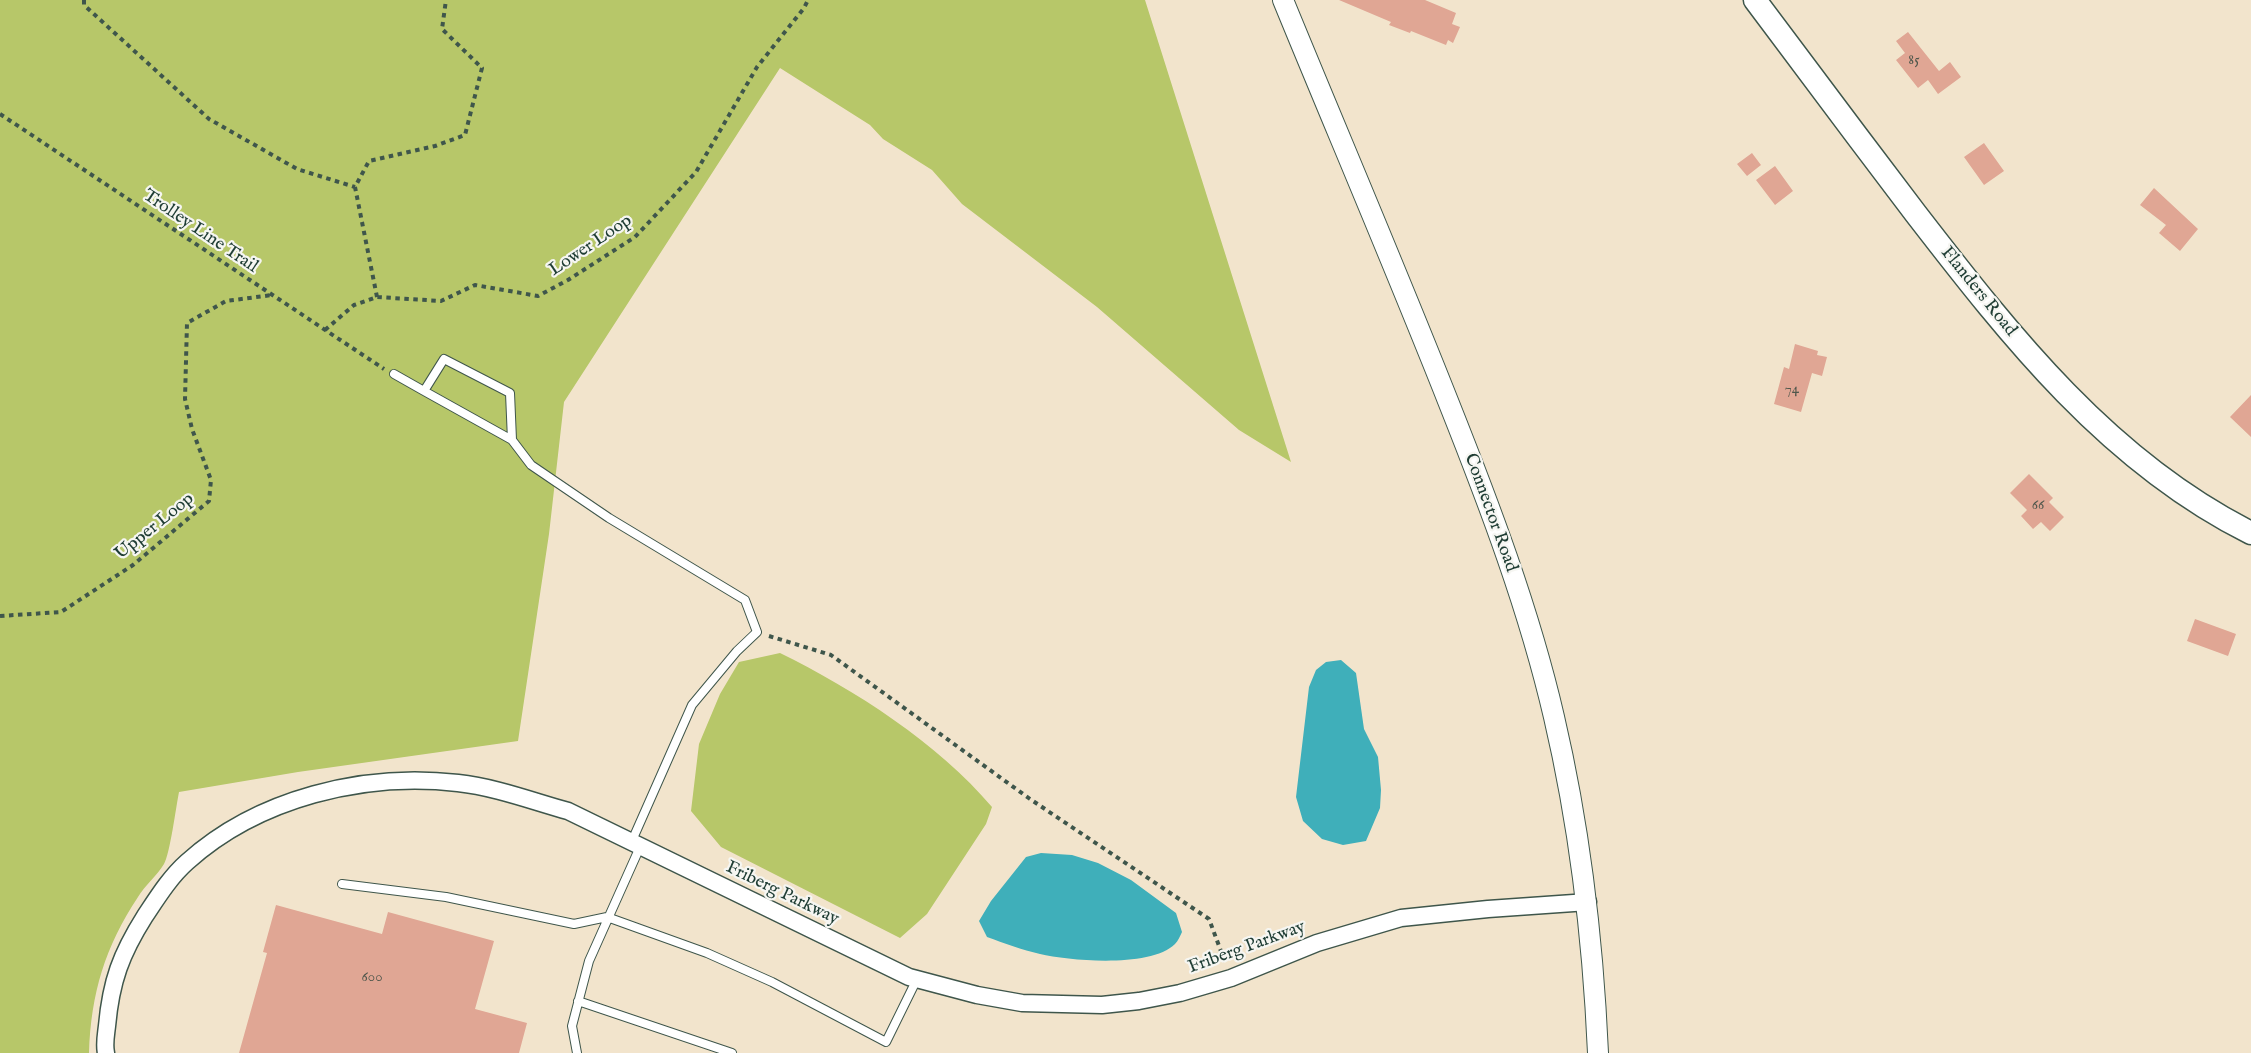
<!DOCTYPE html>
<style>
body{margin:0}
canvas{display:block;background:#f2e4cc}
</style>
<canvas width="2251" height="1053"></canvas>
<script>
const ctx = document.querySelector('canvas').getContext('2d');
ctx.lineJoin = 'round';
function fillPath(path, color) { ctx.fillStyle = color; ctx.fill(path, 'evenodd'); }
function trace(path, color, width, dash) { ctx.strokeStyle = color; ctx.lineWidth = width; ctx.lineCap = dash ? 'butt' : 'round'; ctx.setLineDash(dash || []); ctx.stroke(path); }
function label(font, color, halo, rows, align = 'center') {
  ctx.font = font + ' "IM FELL English",serif'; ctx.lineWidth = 4.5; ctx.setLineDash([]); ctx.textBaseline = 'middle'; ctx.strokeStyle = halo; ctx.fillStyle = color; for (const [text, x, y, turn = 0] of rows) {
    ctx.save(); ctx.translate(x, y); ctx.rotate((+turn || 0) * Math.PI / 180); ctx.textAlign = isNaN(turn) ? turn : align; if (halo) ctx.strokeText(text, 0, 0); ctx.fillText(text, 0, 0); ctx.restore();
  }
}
const green = new Path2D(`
 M0,0H1145L1291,462L1239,430L1097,307L962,204L932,170L883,139L870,125L780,68L564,402L549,534L518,741L298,772L179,792C176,807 170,854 164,864C157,876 145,885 138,897C105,947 91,993 89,1053H0Z
 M780,653C855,690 938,743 992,807L986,824L927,914L900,938L721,847L691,811L699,744L720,694L739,662Z`);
const water = new Path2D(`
 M1341,660L1356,673L1364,729L1378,757L1381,790L1380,808L1366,841L1343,845L1322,839L1303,821L1296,797L1309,687L1316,670L1326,662Z
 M1041,853L1072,855L1098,863L1131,880L1176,913L1182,932C1180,936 1178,941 1175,944C1151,968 1070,961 1040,954C1022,950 1004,943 987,937L979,921L991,901L1026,857Z`);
const building = new Path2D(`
 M1339,0H1425L1456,13L1452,24L1460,27L1453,43L1448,40L1446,45L1411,31L1410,33L1389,25L1391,22Z
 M1908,32L1939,71L1950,62L1961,77L1938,94L1928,80L1918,88L1896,60L1905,53L1896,41Z
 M1984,143L2004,171L1984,185L1964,157Z
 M1752,153L1761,165L1747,176L1737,164Z
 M1775,166L1793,191L1775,205L1756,180Z
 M2154,188L2198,229L2180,251L2159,233L2166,225L2140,205Z
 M1795,344L1818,351L1817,355L1827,357L1822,376L1812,373L1801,412L1774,404L1784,367L1789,369Z
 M2251,395V437L2230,417Z
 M2029,474L2053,498L2049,502L2064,517L2050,531L2041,522L2033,529L2021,516L2027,510L2010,493Z
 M2195,619L2236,634L2228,656L2187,641Z
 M276,905L382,934L388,912L494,941L475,1009L527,1023L519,1053H239L267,953L263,952Z`);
const path = new Path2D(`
 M84,0V5L209,119L297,169L355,187
 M0,114L384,369
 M377,297L355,187L369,161L435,146L465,135L482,68L442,29L446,0
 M325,330L354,305L377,297L441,301L475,285L538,296L568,280L635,237L696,172L757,67L804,8L808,0
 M0,616L61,612L133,565L209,501L211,480L192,429L185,399L187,323L226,301L272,295
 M769,636L831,655L1030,799L1209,919L1225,962`);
const service = new Path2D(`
 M394,374L424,391
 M512,440L510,393L444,359L424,391L512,440L531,465L609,518L745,600L757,632L737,651L692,705L631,843
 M342,884L446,897L574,924L607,917L707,953L772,982L886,1042L917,979
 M578,1001L732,1053
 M577,1053L572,1026L589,961L640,847`);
const minor = new Path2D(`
 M106,1053C104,1044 106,1035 107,1026C111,981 121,954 145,916C157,898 170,877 187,862C258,798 364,772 458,783C495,787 532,801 568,811L909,977L977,995L1022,1003L1102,1005L1139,1001L1180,993L1231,978L1317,943L1401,918L1488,909L1588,902`);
const tertiary = new Path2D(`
 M1283,0C1338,134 1395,267 1448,401C1489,504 1529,609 1554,717C1580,828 1593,940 1598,1053`);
const secondary = new Path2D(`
 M1755,0C1808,71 1862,143 1916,214C2011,337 2109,462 2251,533`);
const numberNames = [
 ["85",1914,61],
 ["74",1792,390],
 ["66",2038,506],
 ["600",372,978]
];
const streetNames = [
 ["Trolley Line Trail",200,232,34],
 ["Lower Loop",591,246,-34],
 ["Flanders Road",1978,292,51],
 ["Connector Road",1490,513,70],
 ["Upper Loop",155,527,-39],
 ["Friberg Parkway",782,894,26],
 ["Friberg Parkway",1247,948,-20]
];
fillPath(green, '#b7c769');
fillPath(water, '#3fafba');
fillPath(building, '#e0a694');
trace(service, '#3f564b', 10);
trace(minor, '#3f564b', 19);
trace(tertiary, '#3f564b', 22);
trace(secondary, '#3f564b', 25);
trace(path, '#3f564b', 4, [4.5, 4.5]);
trace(service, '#fff', 8);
trace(minor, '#fff', 16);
trace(tertiary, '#fff', 20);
trace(secondary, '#fff', 22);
label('15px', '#4f574c', null, numberNames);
label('18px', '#1f3d34', '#f6f6f2', streetNames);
</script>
